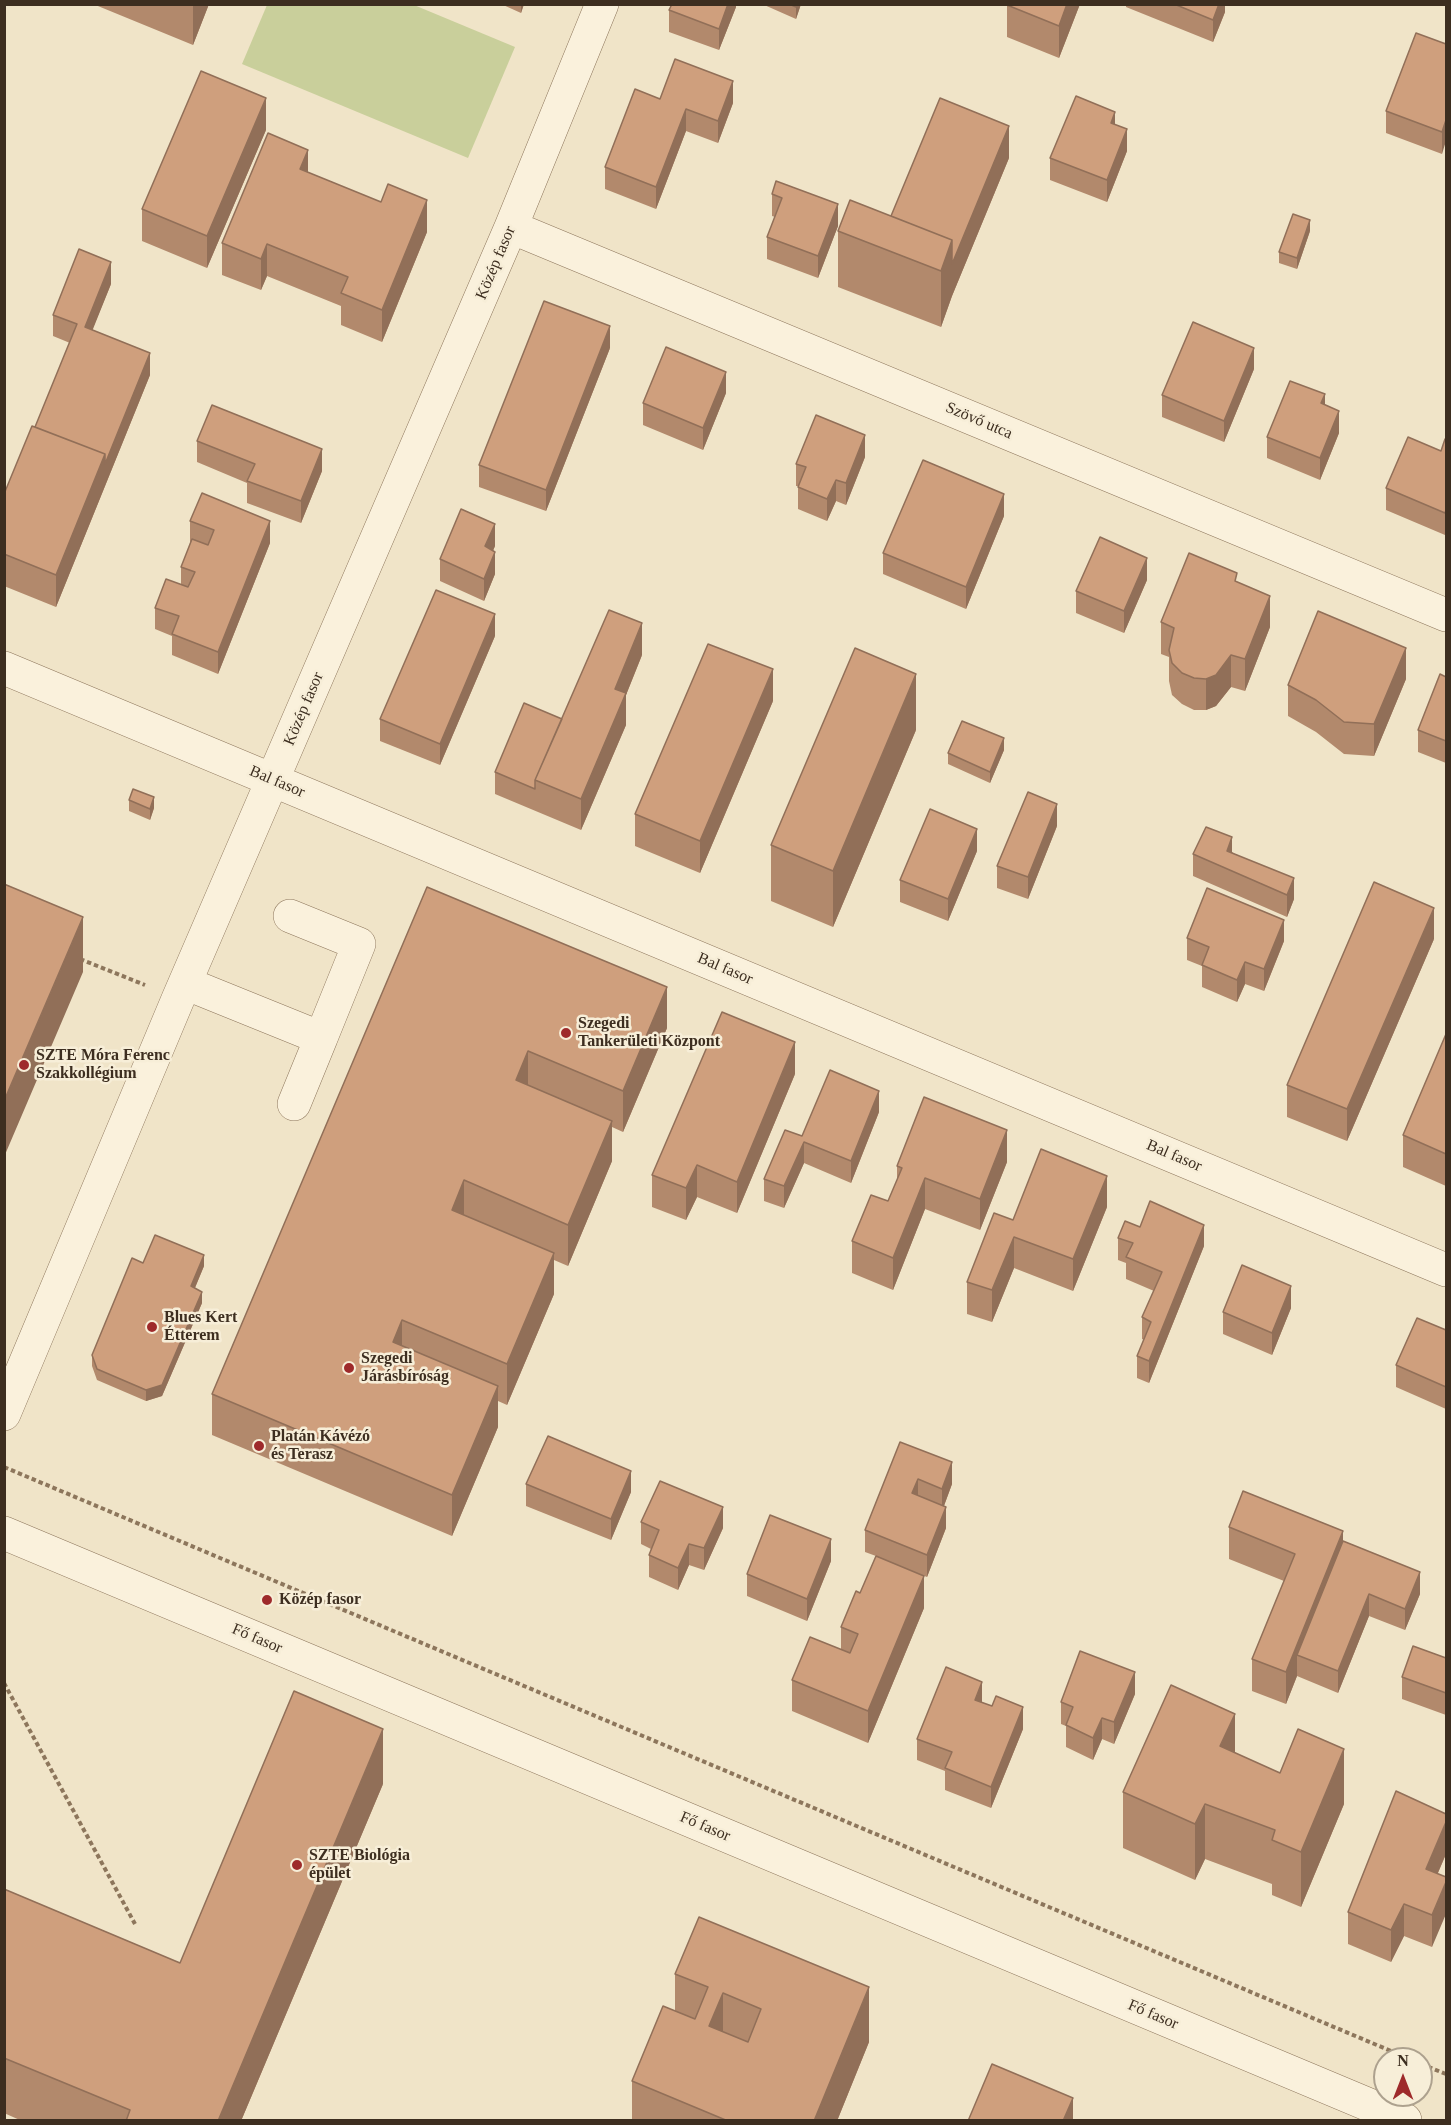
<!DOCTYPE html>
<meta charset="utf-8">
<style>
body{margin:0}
#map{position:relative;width:1451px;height:2125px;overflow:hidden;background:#f0e4c8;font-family:Georgia,serif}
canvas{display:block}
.frame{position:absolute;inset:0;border:6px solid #3d2e20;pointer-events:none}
.north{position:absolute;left:1373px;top:2047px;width:60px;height:60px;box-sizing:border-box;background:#f7eed8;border:2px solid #ada18e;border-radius:50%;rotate:0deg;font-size:16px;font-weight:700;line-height:24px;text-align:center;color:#3d2e20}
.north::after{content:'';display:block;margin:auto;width:21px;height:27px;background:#9e2a2b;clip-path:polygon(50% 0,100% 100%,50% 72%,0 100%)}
</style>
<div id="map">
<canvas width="1451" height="2125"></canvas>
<div class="frame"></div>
<div class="north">N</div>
</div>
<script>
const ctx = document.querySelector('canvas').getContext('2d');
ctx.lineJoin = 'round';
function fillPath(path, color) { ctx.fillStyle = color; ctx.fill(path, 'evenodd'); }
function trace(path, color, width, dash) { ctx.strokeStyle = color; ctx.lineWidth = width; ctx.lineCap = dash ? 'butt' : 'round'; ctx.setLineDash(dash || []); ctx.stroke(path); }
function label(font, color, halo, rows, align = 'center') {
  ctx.font = font + ' Georgia,serif'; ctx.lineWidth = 5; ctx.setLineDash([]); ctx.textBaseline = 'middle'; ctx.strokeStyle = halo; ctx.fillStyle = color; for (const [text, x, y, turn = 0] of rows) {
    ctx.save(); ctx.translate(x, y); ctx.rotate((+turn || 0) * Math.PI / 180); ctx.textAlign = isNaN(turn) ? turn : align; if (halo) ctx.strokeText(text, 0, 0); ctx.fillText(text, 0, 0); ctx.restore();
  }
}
const green = new Path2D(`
 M267,5H414L515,47L468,158L242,64Z`);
const path = new Path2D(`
 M80,959L145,985
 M4,1467L1410,2059
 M4,1683L135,1924
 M1421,2064L1446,2074`);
const minor = new Path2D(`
 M511,227L1446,615
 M4,668L1446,1270
 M185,983L321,1038L359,944L290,916
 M294,1104L321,1038
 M4,1414L178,999L511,227L602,4
 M4,1533L1405,2120`);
const wall = new Path2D(`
 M93,4H209L193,45Z
 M501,4H524L521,13Z
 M736,4V7L719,50L669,32V10Z
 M762,4H801L796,19Z
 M1080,4L1059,58L1007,37V5Z
 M1126,4H1225V12L1213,42L1126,7Z
 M1446,44L1442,154L1386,133V111Z
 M660,99L733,103L718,143L686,131L656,209L605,189V167Z
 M1115,125L1127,151L1107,202L1050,180V158Z
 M266,130L207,268L142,241V209Z
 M1009,158L952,296L941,327L838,287V231L891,216Z
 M308,172L427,232L382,342L341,325V306L267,276L261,290L222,275V243Z
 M776,181L838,226L818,278L767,259V237L775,217L772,216V194Z
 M1310,231L1297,269L1279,263V252Z
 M111,284L92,330L150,375L56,607L4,586V494L35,427L70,343L53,336V315Z
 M610,348L546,511L479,487V465Z
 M1254,369L1224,442L1162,417V395Z
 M726,393L703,450L643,425V403Z
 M1325,405L1339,433L1320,480L1267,458V437Z
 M1446,440L1445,535L1386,510V488L1441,451Z
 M197,441L322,471L301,523L247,503V483L197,462Z
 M865,457L846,505L836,501L827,521L798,509V486H796V464Z
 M1004,516L966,609L883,574V553Z
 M190,521L270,543L218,674L172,655V636L155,629V608L181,584V567L191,543H190Z
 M495,546L493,551L495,574L484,601L440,581V559Z
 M1147,580L1124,633L1076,613V591Z
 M1237,582L1270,627L1245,691L1231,687L1216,706L1206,710H1194L1182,704L1172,695L1169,681V657L1161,654V622Z
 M495,636L440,765L380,741V719Z
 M642,655L626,695V725L581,830L495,794V772Z
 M1446,677V763L1418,752V730Z
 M1406,679L1374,756L1344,754L1316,732L1288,716V685Z
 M773,701L700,873L635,846V814Z
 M916,730L833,927L771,901V845Z
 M1004,750L990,783L948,764V753Z
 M129,800L154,808L150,820L129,811Z
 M1057,826L1028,899L997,888V866Z
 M977,851L948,921L900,902V880Z
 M1232,852L1294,899L1287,917L1193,876V854Z
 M427,887L667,1028L623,1132L612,1127V1161L568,1266L554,1260V1294L507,1405L498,1401V1427L452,1536L212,1435V1394Z
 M1187,938L1284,941L1264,991L1245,984L1237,1002L1202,987V966L1187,960Z
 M1434,939L1347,1141L1287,1117V1085Z
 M1446,1034V1186L1403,1167V1135Z
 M795,1074L737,1213L697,1197L686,1220L652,1207V1175Z
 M879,1112L851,1183L804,1163L784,1208L764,1201V1179L802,1136Z
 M1007,1162L980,1230L925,1209L893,1290L852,1273V1241L888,1201L897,1180V1166Z
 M1107,1207L1073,1291L1014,1268L992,1322L967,1314V1282L1013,1220Z
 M1140,1227L1204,1246L1149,1383L1137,1378V1356L1144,1340L1142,1339V1317L1154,1291L1126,1279V1263L1118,1260V1238Z
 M143,1263L204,1266L195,1288L202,1303L162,1396L146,1401L97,1380L92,1366V1355Z
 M1291,1308L1272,1355L1223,1334V1312Z
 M1446,1330V1409L1396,1387V1365Z
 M900,1442L952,1484L944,1506L946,1528L927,1577L886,1561L924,1608L868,1743L792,1711V1680L841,1649V1627L860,1593L876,1556L865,1552V1530Z
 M526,1484L631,1492L611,1540L526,1506Z
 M641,1522L723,1528L704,1570L689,1565L678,1590L649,1577V1555L651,1549L641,1544Z
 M1229,1527L1343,1541L1420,1594L1405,1630L1369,1616L1338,1693L1297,1676L1286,1704L1252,1691V1659L1284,1581L1229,1559Z
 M831,1561L807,1621L747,1596V1574Z
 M1446,1658V1715L1402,1699V1677Z
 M1135,1694L1114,1744L1102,1739L1093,1760L1066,1747V1726L1061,1724V1702Z
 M982,1702L1023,1729L991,1808L945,1790V1771L917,1760V1739Z
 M1235,1753L1344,1804L1301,1907L1272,1895V1884L1205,1859L1195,1880L1123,1848V1792Z
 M383,1784L241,2121H22L4,2113V1889L180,1963Z
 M1446,1854L1438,1873L1432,1947L1404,1936L1391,1962L1348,1944V1912Z
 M675,1974L869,2042L837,2121H632V2081L675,2011Z`);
const shadedWall = new Path2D(`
 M193,4H209L193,45Z
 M521,4H524L521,13Z
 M728,4H736V7L719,50V29Z
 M797,4H801L796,19V7Z
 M1067,4H1080L1059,58V26Z
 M1219,4H1225V12L1213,42V20Z
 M733,81V103L718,143V121Z
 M266,98V130L207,268V236Z
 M686,109V131L656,209V187Z
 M1115,112V133L1111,123Z
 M1446,120V141L1442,154V132Z
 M1009,126V158L952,296L941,327V271L952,240Z
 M1127,129V151L1107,202V180Z
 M308,150V182L300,169Z
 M427,200V232L382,342V310Z
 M838,204V226L818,278V256Z
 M1310,220V231L1297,269V258Z
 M267,244V276L261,290V259Z
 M111,262V284L85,349V327Z
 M610,326V348L546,511V490Z
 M1254,348V369L1224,442V421Z
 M150,353V375L56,607V575L105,454Z
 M726,372V393L703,450V428Z
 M1325,394V416L1321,403Z
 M1339,411V433L1320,480V458Z
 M865,435V457L846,505V483Z
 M322,449V471L301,523V501Z
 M836,480V501L827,521V499Z
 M1004,494V516L966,609V587Z
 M1446,510V532L1445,535V513Z
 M270,521V543L218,674V652Z
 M495,524V546L485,568V546Z
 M495,552V574L484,601V579Z
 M1147,558V580L1124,633V611Z
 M1270,596V627L1245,691V659Z
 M495,614V636L440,765V744Z
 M642,623V655L626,695V725L581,830V799L615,689Z
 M1406,648V679L1374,756V724Z
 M1231,655V687L1216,706L1206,710V679Z
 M773,669V701L700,873V841Z
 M916,674V730L833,927V871Z
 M1004,738V750L990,783V772Z
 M154,797V808L150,820V809Z
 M1057,804V826L1028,899V877Z
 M977,829V851L948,921V899Z
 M1232,837V859L1227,851Z
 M1294,878V899L1287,917V895Z
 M1434,908V939L1347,1141V1109Z
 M83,917V972L4,1157V1101Z
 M1284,920V941L1264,991V969Z
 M1245,962V984L1237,1002V980Z
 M667,987V1028L623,1132V1091Z
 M795,1042V1074L737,1213V1182Z
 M528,1051V1092L516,1080Z
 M879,1091V1112L851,1183V1161Z
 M612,1121V1161L568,1266V1225Z
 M1007,1130V1162L980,1230V1199Z
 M804,1142V1163L784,1208V1186Z
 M697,1165V1197L686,1220V1188Z
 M1107,1176V1207L1073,1291V1259Z
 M925,1178V1209L893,1290V1258Z
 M464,1180V1221L452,1210Z
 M1204,1225V1246L1149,1383V1361Z
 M1014,1237V1268L992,1322V1290Z
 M554,1253V1294L507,1405V1364Z
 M204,1255V1266L191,1297V1286Z
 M1291,1286V1308L1272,1355V1333Z
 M202,1292V1303L162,1396L146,1401V1390Z
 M402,1320V1361L393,1342Z
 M498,1386V1427L452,1536V1495Z
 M952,1462V1484L942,1511V1489Z
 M631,1471V1492L611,1540V1519Z
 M918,1479V1501L912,1493Z
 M723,1507V1528L704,1570V1548Z
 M946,1507V1528L927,1577V1555Z
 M1343,1531V1563L1297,1655V1676L1286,1704V1672Z
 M831,1539V1561L807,1621V1599Z
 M689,1544V1565L678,1590V1568Z
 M1420,1572V1594L1405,1630V1609Z
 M924,1576V1608L868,1743V1711Z
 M1369,1594V1616L1338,1693V1671Z
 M1135,1672V1694L1114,1744V1722Z
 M982,1682V1703L975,1700Z
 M1023,1707V1729L991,1808V1787Z
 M1235,1714V1769L1220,1746Z
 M1102,1718V1739L1093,1760V1738Z
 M383,1729V1784L241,2121H218Z
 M1344,1749V1804L1301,1907V1852Z
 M1205,1804V1859L1195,1880V1824Z
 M1446,1822V1854L1426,1900V1869Z
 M1446,1882V1914L1432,1947V1915Z
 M1404,1904V1936L1391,1962V1930Z
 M869,1987V2042L837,2121H814Z
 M723,1993V2049L709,2026Z
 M1073,2098V2121H1063Z`);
const building = new Path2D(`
 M672,4H728L719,29L669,10Z
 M789,4H797L796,7Z
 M1007,4H1067L1059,26L1007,5Z
 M1174,4H1219L1213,20Z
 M1416,33L1446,44V120L1442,132L1386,111Z
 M675,59L733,81L718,121L686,109L656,187L605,167L635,89L660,99Z
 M201,71L266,98L207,236L142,209Z
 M1076,96L1115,112L1111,123L1127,129L1107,180L1050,158Z
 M940,98L1009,126L952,264V240L891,216Z
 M268,133L308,150L300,169L381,202L388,184L427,200L382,310L341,293L348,277L267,244L261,259L222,243Z
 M776,181L838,204L818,256L767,237L782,198L772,194Z
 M850,200L952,240L941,271L838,231Z
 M1293,214L1310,220L1297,258L1279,252Z
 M79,249L111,262L85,327L150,353L105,464V454L35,427L77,324L53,315Z
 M544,301L610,326L546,490L479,465Z
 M1193,322L1254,348L1224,421L1162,395Z
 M666,347L726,372L703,428L643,403Z
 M1290,381L1325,394L1321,403L1339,411L1320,458L1267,437Z
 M212,405L322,449L301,501L247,481L255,464L197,441Z
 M816,415L865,435L846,483L836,480L827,499L798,487L806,467L796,464Z
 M32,426L105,454L56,575L4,554V494Z
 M1408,437L1441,451L1445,439L1446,440V510L1445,513L1386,488Z
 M923,460L1004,494L966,587L883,553Z
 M202,493L270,521L218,652L172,634L179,616L155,608L166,579L188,587L195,572L181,567L192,539L208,545L214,530L190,521Z
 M461,509L495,524L485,546L495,552L484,579L440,559Z
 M1100,537L1147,558L1124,611L1076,591Z
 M1189,553L1237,573L1235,581L1270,596L1245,659L1231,655L1216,675L1206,679L1194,678L1182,673L1172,663L1169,650L1174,628L1161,622Z
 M436,590L495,614L440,744L380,719Z
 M609,610L642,623L615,689L626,693L581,799L535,780Z
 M1318,611L1406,648L1374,724L1344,722L1316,700L1288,685Z
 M708,644L773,669L700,841L635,814Z
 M855,648L916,674L833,871L771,845Z
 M1440,674L1446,677V741L1418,730Z
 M524,703L562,719L535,780V789L495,772Z
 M962,721L1004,738L990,772L948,753Z
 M133,789L154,797L150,809L129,800Z
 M1028,792L1057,804L1028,877L997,866Z
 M930,809L977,829L948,899L900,880Z
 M1206,827L1232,837L1227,851L1294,878L1287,895L1193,854Z
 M1374,882L1434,908L1347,1109L1287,1085Z
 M4,884L83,917L4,1101Z
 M427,887L667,987L623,1091L528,1051L516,1080L612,1121L568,1225L464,1180L452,1210L554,1253L507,1364L402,1320L393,1342L498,1386L452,1495L212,1394Z
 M1207,888L1284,920L1264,969L1245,962L1237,980L1202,965L1209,947L1187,938Z
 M722,1012L795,1042L737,1182L697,1165L686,1188L652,1175Z
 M1446,1034V1154L1403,1135Z
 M830,1070L879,1091L851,1161L804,1142L784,1186L764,1179L785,1130L802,1136Z
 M924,1097L1007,1130L980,1199L925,1178L893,1258L852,1241L871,1195L888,1201L902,1168L897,1166Z
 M1041,1149L1107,1176L1073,1259L1014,1237L992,1290L967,1282L994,1213L1013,1220Z
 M1150,1201L1204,1225L1149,1361L1137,1356L1151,1322L1142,1317L1162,1272L1126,1257L1133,1243L1118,1238L1125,1221L1140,1227Z
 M155,1235L204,1255L191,1286L202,1292L162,1385L146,1390L97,1369L92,1355L132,1258L143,1263Z
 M1242,1265L1291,1286L1272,1333L1223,1312Z
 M1417,1318L1446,1330V1387L1396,1365Z
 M548,1436L631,1471L611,1519L526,1484Z
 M900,1442L952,1462L942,1489L918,1479L912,1493L946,1507L927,1555L865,1530Z
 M660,1481L723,1507L704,1548L689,1544L678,1568L649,1555L659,1530L641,1522Z
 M1243,1491L1343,1531L1286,1672L1252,1659L1295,1554L1229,1527Z
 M770,1515L831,1539L807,1599L747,1574Z
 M1343,1541L1420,1572L1405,1609L1369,1594L1338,1671L1297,1655Z
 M876,1556L924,1576L868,1711L792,1680L810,1637L850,1653L858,1634L841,1627L856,1591L860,1593Z
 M1413,1646L1446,1658V1693L1402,1677Z
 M1080,1651L1135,1672L1114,1722L1102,1718L1093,1738L1066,1725L1073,1707L1061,1702Z
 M946,1667L982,1682L975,1700L992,1706L996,1696L1023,1707L991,1787L945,1768L952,1752L917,1739Z
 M1171,1685L1235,1714L1220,1746L1280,1773L1298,1729L1344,1749L1301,1852L1272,1840L1275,1830L1205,1804L1195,1824L1123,1792Z
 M294,1691L383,1729L218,2121H126L130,2110L4,2058V1889L180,1963Z
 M1396,1791L1446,1814V1822L1426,1869L1446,1877V1882L1432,1915L1404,1904L1391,1930L1348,1912Z
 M699,1917L869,1987L814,2121H728L632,2081L663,2006L695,2019L708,1987L675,1974ZM723,1993L761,2009L748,2042L709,2026Z
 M992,2064L1073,2098L1063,2121H968Z`);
const markers = [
 [566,1033,6,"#9e2a2b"],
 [24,1065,6,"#9e2a2b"],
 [152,1327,6,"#9e2a2b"],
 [349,1368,6,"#9e2a2b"],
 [259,1446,6,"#9e2a2b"],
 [267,1600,6,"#9e2a2b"],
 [297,1865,6,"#9e2a2b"]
];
const streetNames = [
 ["Közép fasor",496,263,-67],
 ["Szövő utca",979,421,23],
 ["Közép fasor",304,709,-67],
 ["Bal fasor",277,782,23],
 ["Bal fasor",725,969,23],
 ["Bal fasor",1174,1156,23],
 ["Fő fasor",257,1639,23],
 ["Fő fasor",705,1827,23],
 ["Fő fasor",1153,2015,23]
];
const poiNames = [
 ["Szegedi",578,1024],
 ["Tankerületi Központ",578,1042],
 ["SZTE Móra Ferenc",36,1056],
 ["Szakkollégium",36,1074],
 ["Blues Kert",164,1318],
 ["Étterem",164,1336],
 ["Szegedi",361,1359],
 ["Járásbíróság",361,1377],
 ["Platán Kávézó",271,1437],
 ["és Terasz",271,1455],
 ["Közép fasor",279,1600],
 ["SZTE Biológia",309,1856],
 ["épület",309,1874]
];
fillPath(green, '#c9cf9b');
trace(minor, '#8d765c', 34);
trace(path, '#8d765c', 4, [4.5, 3]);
trace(minor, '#faf1dc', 33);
fillPath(wall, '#b2896c');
fillPath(shadedWall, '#916f58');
fillPath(building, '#cf9f7d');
trace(building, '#916f58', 1.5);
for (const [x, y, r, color] of markers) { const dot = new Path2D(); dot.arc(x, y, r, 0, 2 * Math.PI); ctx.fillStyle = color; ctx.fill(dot); trace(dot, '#f7eed8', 2); }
label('16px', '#3d2e20', '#f7eed8', streetNames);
label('bold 16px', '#3d2e20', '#f7eed8', poiNames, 'left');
</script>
